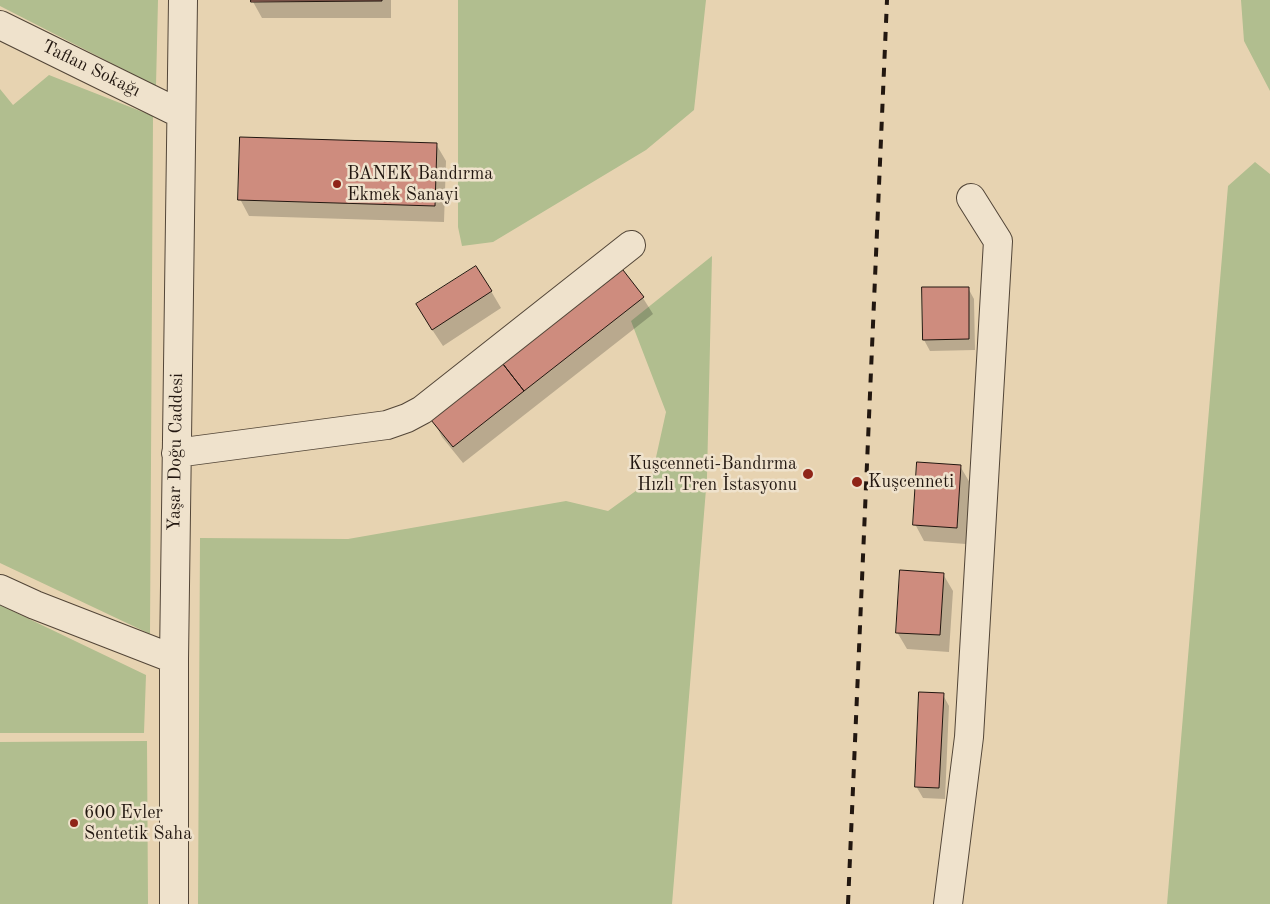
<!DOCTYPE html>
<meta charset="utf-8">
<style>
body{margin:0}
canvas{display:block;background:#e7d3b1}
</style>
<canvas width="1270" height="904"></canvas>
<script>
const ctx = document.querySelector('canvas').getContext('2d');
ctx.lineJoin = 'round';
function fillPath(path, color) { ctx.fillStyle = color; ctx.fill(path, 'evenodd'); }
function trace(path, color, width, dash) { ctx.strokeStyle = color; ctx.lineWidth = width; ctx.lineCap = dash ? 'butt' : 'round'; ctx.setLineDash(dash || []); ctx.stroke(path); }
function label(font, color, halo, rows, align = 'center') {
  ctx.font = font + ' "Old Standard TT",serif'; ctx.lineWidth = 5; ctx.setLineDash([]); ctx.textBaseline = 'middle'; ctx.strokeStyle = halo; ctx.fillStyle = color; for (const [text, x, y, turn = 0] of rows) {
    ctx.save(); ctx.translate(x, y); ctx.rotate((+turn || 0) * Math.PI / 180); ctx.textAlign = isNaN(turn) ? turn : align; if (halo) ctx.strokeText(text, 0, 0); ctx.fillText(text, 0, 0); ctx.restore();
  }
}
const green = new Path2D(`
 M0,0H158L156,86L0,6Z
 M458,0H706L694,110L646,150L493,242L462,246L458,227Z
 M1241,0H1270V91L1244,41Z
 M49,75L153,116L150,634L0,563V89L13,105Z
 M1255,162L1270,174V904H1167L1228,186Z
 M712,256L707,477L672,904H198L200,538L348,539L566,501L608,511L651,480L666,412L631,321Z
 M0,605L146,675L144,733H0Z
 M147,741L148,904H0V742Z`);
const shadow = new Path2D(`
 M252,0H391V18H262Z
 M436,144L446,161L444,222L249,216L240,199Z
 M622,272L643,298L653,314L463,463L442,437L433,420Z
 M968,288L974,299L975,350L930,351L924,340Z
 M491,291L501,308L443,346L427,322Z
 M960,466L970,483L966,544L924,541L915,524Z
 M943,574L953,591L949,652L907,649L897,632Z
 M943,695L949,706L945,799L923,798L916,786Z`);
const building = new Path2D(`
 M251,0H382V1L251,2Z
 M240,137L437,143L435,206L238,200Z
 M476,266L492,291L432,330L416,304Z
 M623,270L644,297L524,391L503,364Z
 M922,287H969V339L923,340Z
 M503,364L524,391L453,447L431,420Z
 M917,462L961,465L957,528L913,525Z
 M900,570L944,573L940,635L896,633Z
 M919,692L944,693L939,788L915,787Z`);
const minor = new Path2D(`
 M0,25L181,114
 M176,453L387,425L407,418L422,410L631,245
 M0,589L35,605L174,659
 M174,904V659L183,0
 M948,904L969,737L998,241L971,198`);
const rail = new Path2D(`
 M848,904L887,0`);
const markers = [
 [337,184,5,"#8f2418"],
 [808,474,6,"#8f2418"],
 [857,482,6,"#8f2418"],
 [74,823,5,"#8f2418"]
];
const streetNames = [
 ["Taflan Sokağı",91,69,26],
 ["Yaşar Doğu Caddesi",176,452,-89]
];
const poiNames = [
 ["BANEK Bandırma",347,174],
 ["Ekmek Sanayi",347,195],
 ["Kuşcenneti-Bandırma",797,464,"right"],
 ["Hızlı Tren İstasyonu",797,485,"right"],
 ["Kuşcenneti",868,482],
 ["600 Evler",84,813],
 ["Sentetik Saha",84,834]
];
fillPath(green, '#b1be8f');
fillPath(shadow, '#0003');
fillPath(building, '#ce8c7e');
trace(building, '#221710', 1);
trace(minor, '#534638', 30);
trace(minor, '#efe2cc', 28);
trace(rail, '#221710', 4, [9, 9]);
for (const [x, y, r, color] of markers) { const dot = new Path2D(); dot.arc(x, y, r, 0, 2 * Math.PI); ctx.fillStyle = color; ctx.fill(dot); trace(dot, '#efe2cc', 2); }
label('18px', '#221710', '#efe2cc', streetNames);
label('18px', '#221710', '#efe2cc', poiNames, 'left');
</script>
